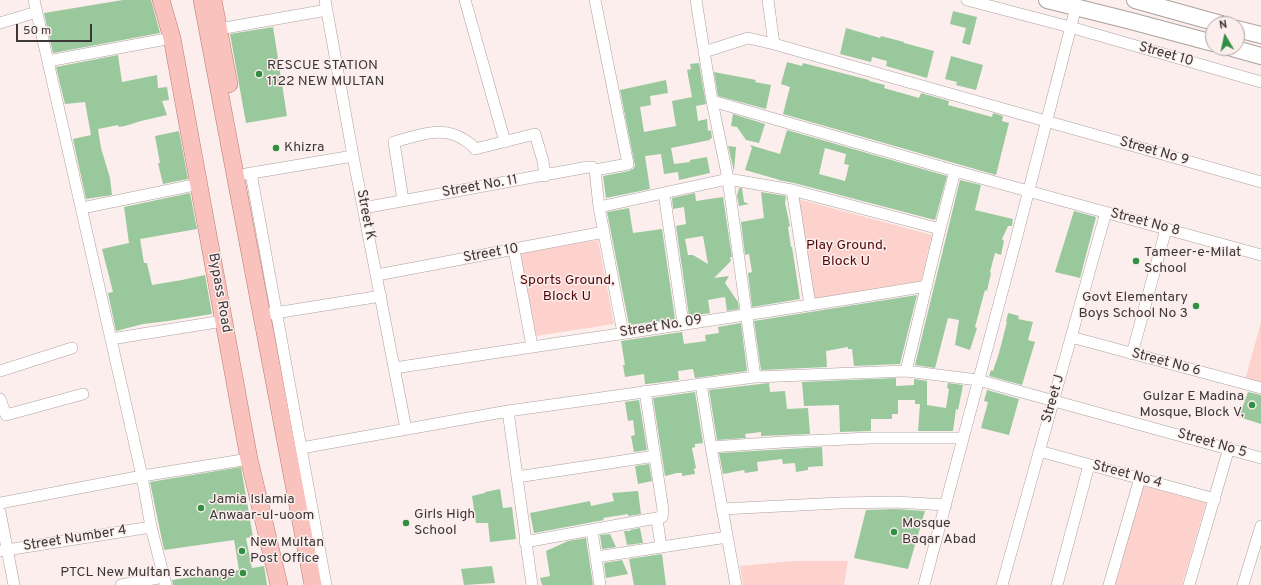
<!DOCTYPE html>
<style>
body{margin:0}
#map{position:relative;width:1261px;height:585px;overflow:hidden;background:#fbeeec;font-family:Overpass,sans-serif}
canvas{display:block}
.north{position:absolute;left:1205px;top:16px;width:40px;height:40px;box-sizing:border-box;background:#fbeeec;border:1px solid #afa5a4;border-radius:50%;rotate:351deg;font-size:11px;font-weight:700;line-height:16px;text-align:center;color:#3d3838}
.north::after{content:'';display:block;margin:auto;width:14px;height:18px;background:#308f42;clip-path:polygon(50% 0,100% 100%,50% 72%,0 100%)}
.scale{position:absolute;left:16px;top:24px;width:76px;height:18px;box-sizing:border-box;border:2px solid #3d3838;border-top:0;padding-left:5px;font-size:12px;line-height:14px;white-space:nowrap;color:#3d3838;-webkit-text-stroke:3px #fbeeec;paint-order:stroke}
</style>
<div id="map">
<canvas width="1261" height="585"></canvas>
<div class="north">N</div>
<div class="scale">50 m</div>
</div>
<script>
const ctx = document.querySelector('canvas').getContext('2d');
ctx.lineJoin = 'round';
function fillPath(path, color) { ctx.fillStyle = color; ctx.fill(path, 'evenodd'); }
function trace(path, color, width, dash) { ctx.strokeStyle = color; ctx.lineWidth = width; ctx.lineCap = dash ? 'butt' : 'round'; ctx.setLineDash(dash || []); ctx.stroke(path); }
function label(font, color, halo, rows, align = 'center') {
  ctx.font = font + ' Overpass,sans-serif'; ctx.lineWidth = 3; ctx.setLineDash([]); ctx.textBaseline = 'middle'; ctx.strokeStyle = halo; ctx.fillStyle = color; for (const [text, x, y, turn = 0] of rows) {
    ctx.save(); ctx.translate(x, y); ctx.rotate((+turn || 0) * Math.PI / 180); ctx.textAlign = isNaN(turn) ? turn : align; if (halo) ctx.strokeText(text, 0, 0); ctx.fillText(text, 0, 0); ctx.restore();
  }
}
const green = new Path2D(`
 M798,199L932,235L921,281L813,299Z
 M598,240L614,324L536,336L520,253Z
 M1261,322V384L1245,380Z
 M1141,485L1206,503L1182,585H1112Z
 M793,561H848L844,585H743L740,566Z`);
const building = new Path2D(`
 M123,0H151L160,33L53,53L44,13Z
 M953,11L977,17L970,45L962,43L966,28L950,24Z
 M273,27L287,116L246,123L230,34Z
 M846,28L880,38L881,36L904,42V43L934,51L927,78L886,66L887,61L872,57L871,62L840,54Z
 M118,55L122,82L157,75L158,88L167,87L169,100L162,101L167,115L141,121L125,126L119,127L118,125L98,129L101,148L110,178L112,195L86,199L73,139L91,135L85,102L65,104L56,67Z
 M951,56L983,65L976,90L956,85L957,82L945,79Z
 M787,62L802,66L803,63L869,80V81L885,85L884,88L919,98L921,93L949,101L948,105L992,117L993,113L1003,116L1002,121L1009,123L996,175L783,114L790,87L781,84Z
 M699,63L706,104L696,106L698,121L707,119L708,131L711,130L712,138L710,139V140L671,148L674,164L690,162V160L707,157L710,173L679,180L678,172L664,174L661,154L645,156L650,189L606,198L603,176L629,171L633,169L635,166L620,90L666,80L668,93L650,96L651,105L640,107L644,132L676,126L672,101L692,97L687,70L691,69L690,64Z
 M714,72L756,80L755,82L771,85L766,109L718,96Z
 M733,114L765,124L759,143L746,140L737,127L731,126Z
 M787,130L947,176L935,220L794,183L778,180H780L745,170L752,148L750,145L780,154ZM825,148L846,154L844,164L849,165L845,181L819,174Z
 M179,131L188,179L163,184L158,163H160L155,136Z
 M728,146L736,147L734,171Z
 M960,180L981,185L975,210L1013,219L1012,226H1008L1002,239L1004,241L1001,255L995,253L990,272L991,273L987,291L985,290L975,327L977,328L970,350L955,345L959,320L948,318L935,368L915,365Z
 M739,188H742L744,202L749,204L739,206L737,195Z
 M761,192L786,196L785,203L790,226L788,227L791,247H792L800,299L752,307L748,273L752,272L749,254L745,255L741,222L764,218Z
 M190,193L197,229L140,239L144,263H147L152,285L182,280L205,275L212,314L168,321L143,324L116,331L108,293L113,292L102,249L129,243L124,207Z
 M695,193L696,201L723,197L732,257H730L731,261L714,278L729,276L725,283L738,302L739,309L727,311L725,297L708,300L710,313L689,316L676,226L686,224L684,207L673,209L672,198ZM703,236L708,264L693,255H688L685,239Z
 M629,208L633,233L662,229L675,319L629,325L607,212Z
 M1074,211L1096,217L1080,278L1055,272Z
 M917,295L900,364L854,366L852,349H848V347L826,351L827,367L761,370L754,321Z
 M1008,313L1019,316L1018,319L1033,322L1028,340L1035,342L1022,385L989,376L991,370L993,371L999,353L1007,322H1006Z
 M741,323L747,371L695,378L693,369L678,371L679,380L647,384H645L644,374L625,377L623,365H625L621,341L682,332L684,344L706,341L705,335L719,333L718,327Z
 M896,378V386L914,385V379L927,381V405L946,408L949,389L947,388L948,383L963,385L958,410L956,409L953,431H918L920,404H915V400H898V414H892V419H871V431L840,432L839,405L804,406L802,382Z
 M769,383L770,392L785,391L787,409L808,408L810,434L761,436V432L745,434L746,438L717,440L709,390Z
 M987,390L1019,399L1009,435L981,428L988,402L984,401Z
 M695,392L703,443L695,444V447L692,448L696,468L694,469L695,474L682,476V473H677L665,476L653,398Z
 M1248,392L1261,395V424L1239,417Z
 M639,400L647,450L634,452L631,436L635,435L633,420L628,421L625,402Z
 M822,447L823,466L808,467V470L796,472L795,463L783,464L782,459L757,462L758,471L745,473L744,470L723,474L719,453Z
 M649,464L652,481L638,484L635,466Z
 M241,467L253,537L246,538L252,568L264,566L267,585H173L172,580L239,570L234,540L164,550L150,482Z
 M500,489L503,508L512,507L516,539L490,542L488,523H476L472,496L485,493V492Z
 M638,491L641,514L628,516V514L603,518L604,520L534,533L530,513L590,501L591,506L614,501L612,493Z
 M895,509L925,511L908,569L854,558L866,510Z
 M640,528L643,543L627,545L624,531H630V530Z
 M610,534L616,547L602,549L600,535Z
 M586,538L593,585H542L540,578L550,576L546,551L568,541Z
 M662,554L666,585H634L629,559Z
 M622,560L628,574L606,578L604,563Z
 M492,566L495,583L464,585L461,569Z`);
const minor = new Path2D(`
 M34,0L142,476L151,527L166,585
 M325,0L353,156L406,429
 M465,0L505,142
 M696,0L712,101L728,179L755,377
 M768,0L774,44
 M967,0L1070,27L1261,82
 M0,23L37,12
 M219,29L327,10
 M704,52L748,38L774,44L1261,182
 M48,61L172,38
 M712,101L955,171L1261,255
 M595,170L628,164L595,0
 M595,170L599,207L623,333
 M251,173L326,585
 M246,174L353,156
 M792,190L810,305
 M664,193L683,323
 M403,200L394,142C416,136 442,125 463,139C468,142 472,144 475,149L535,134L543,161L545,176
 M599,207L728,179L792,190L940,229
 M82,208L199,184
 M363,208L588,167H592L595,170
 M514,250L532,346
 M377,275L604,232
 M269,314L381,296
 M1071,337L1261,388
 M111,339L223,321
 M1132,354L1166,229
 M395,368C572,340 750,316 927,286
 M0,371L72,348
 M906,371L940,229L955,171
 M701,384L711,447L736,585
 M0,399L6,415L83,394
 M508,411L532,585
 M711,447L783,442L870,438H963
 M301,448L508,411L701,384L755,377L906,371L978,380L1261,458
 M1039,451L1215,499
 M517,477L655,456
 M0,503L142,476L249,459
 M722,509L840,503L895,502L946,505
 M0,512L14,585
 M657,519L661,547
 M592,530L600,585
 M525,542L662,517L663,510L645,391
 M0,551L151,527
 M596,557L727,537
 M121,585L164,577
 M924,585L1016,240L1076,7
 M1002,585L1106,212
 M1057,585L1089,465
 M1109,585L1140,478
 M1189,585L1229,448
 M1243,585L1261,526`);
const secondary = new Path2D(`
 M1047,0L1131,21L1213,43
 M1135,0L1221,24
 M1237,29L1261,35
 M1232,48L1261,56`);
const primary = new Path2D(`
 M161,0L172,38L249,459L279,585
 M202,0L313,585
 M213,0L229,84`);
const markers = [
 [259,74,4,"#308f42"],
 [276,148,4,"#308f42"],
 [1136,261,4,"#308f42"],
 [1196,306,4,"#308f42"],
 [1252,405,4,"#308f42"],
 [201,508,4,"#308f42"],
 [406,523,4,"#308f42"],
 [894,532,4,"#308f42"],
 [242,551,4,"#308f42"],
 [243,573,4,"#308f42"]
];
const streetNames = [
 ["Street 10",1166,55,16],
 ["Street No 9",1154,152,16],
 ["Street No. 11",480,187,-10],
 ["Street K",365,215,79],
 ["Street No 8",1145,223,15],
 ["Street 10",491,254,-10],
 ["Bypass Road",219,293,80],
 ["Street No. 09",661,327,-9],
 ["Street No 6",1166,363,15],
 ["Street J",1054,399,-74],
 ["Street No 5",1212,444,16],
 ["Street No 4",1127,475,15],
 ["Street Number 4",75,539,-9]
];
const poiNames = [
 ["RESCUE STATION",267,66],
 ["1122 NEW MULTAN",267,82],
 ["Khizra",284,148],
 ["Tameer-e-Milat",1144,253],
 ["School",1144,269],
 ["Govt Elementary",1188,298,"right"],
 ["Boys School No 3",1188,314,"right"],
 ["Gulzar E Madina",1244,397,"right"],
 ["Mosque, Block V,",1244,413,"right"],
 ["Jamia Islamia",209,500],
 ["Anwaar-ul-uoom",209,516],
 ["Girls High",414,515],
 ["School",414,531],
 ["Mosque",902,524],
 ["Baqar Abad",902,540],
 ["New Multan",250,543],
 ["Post Office",250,559],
 ["PTCL New Multan Exchange",235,573,"right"]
];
const parkNames = [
 ["Play Ground,",846,246],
 ["Block U",846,262],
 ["Sports Ground,",567,281],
 ["Block U",567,297]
];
fillPath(green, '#fdd2cd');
fillPath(building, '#9ac89d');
trace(minor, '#aca09f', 12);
trace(secondary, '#aca09f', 18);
trace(primary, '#b67871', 18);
trace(minor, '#fff', 11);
trace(secondary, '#fff', 16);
trace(primary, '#fac2bc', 17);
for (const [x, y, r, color] of markers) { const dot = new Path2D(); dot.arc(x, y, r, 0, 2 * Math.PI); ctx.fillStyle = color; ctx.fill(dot); trace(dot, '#fbeeec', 1.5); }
label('14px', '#3d3838', '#fbeeec', streetNames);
label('14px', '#3d3838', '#fbeeec', poiNames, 'left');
label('14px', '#520608', '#fbeeec', parkNames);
</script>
